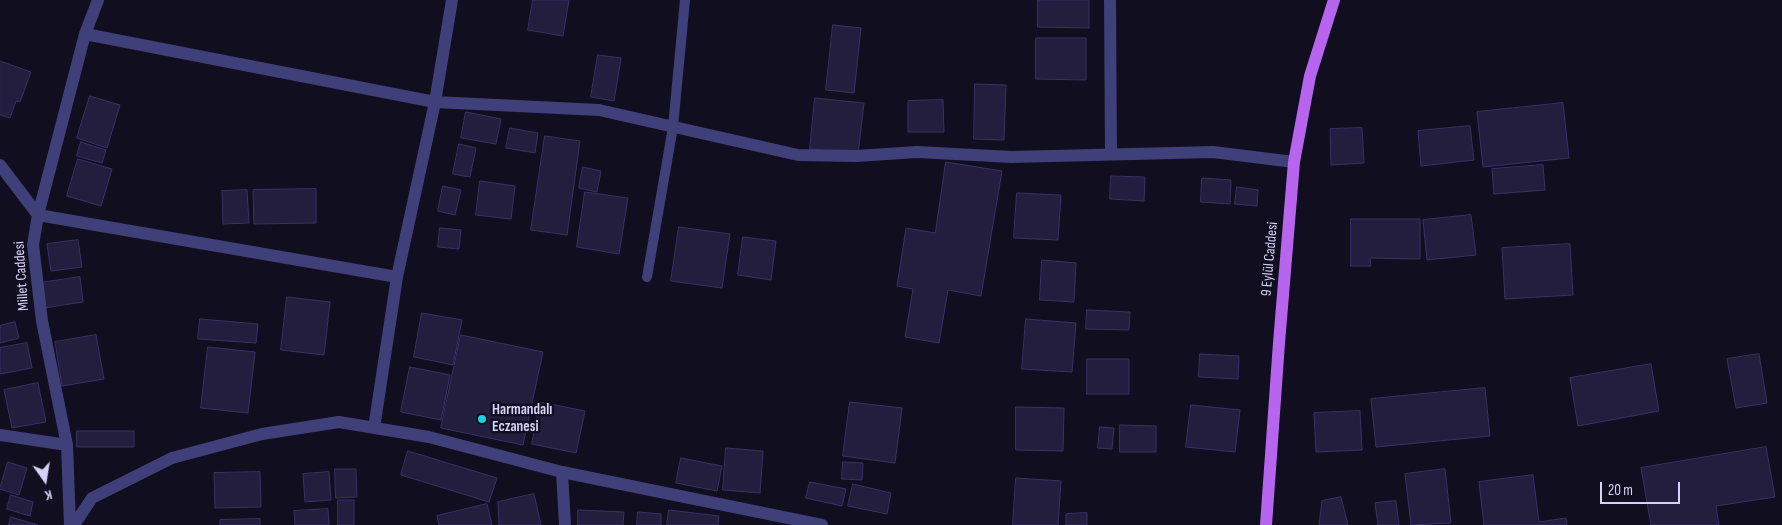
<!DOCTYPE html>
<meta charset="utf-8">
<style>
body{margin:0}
#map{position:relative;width:1782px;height:525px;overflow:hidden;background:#110f1f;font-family:"Sofia Sans Condensed",sans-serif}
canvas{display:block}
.north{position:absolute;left:20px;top:455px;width:50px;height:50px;-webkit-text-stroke:4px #110f1f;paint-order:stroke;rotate:167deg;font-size:14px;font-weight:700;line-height:20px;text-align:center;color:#d5d1fa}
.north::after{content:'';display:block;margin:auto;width:18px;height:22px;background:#d5d1fa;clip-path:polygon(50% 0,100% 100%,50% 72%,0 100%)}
.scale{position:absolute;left:1600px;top:482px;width:80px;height:22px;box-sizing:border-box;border:2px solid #d5d1fa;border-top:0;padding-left:6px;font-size:15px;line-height:18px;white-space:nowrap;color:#d5d1fa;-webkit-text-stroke:4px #110f1f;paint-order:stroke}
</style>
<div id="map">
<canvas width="1782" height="525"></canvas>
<div class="north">K</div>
<div class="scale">20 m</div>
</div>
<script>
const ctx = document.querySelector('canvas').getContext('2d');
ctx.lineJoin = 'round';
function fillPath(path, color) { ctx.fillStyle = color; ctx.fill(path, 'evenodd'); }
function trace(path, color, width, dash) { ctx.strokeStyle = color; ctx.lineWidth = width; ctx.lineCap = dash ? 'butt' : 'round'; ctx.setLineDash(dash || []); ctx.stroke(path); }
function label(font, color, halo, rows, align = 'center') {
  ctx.font = font + ' "Sofia Sans Condensed",sans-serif'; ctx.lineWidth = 5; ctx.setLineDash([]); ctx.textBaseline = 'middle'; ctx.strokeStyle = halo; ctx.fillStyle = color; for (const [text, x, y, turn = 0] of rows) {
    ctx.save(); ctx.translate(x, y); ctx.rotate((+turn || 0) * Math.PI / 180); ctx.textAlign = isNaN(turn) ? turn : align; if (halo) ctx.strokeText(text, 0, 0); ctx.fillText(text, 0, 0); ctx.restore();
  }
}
const building = new Path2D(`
 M533,0H569L563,36L528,30Z
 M1038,0H1089V28L1038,27Z
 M833,25L861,28L854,93L826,90Z
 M1036,38H1086V80L1036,79Z
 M598,55L621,58L614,101L591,97Z
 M0,61L31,72L20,102L16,101L10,118L0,115Z
 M975,84L1006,85L1004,140L974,139Z
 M90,96L120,105L107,148L77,138Z
 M815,98L864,103L858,154L810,149Z
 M943,100L944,132H908V101Z
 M1563,103L1569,158L1483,167L1477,112Z
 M466,112L501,119L496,144L461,138Z
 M1470,126L1474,160L1421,166L1418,131Z
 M510,128L538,133L535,153L506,148Z
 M1362,128L1364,163L1331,165L1330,129Z
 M545,136L580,141L567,235L531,230Z
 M81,142L106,150L102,163L77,156Z
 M459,144L476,148L470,177L453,174Z
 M78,159L112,169L101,206L67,196Z
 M946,162L1002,171L981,296L948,290L939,343L905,337L913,289L897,286L906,228L935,233Z
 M1543,165L1545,190L1494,194L1492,169Z
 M583,167L601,171L597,192L579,188Z
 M1111,176L1145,177L1144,201L1110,199Z
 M1202,178L1231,180L1230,204L1201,202Z
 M480,181L515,186L511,219L476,215Z
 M443,186L461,190L455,215L438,211Z
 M1237,187L1258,190L1257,206L1235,204Z
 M316,189V223L254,224L253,190Z
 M247,190L249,223L223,224L222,191Z
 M585,192L628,198L619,254L577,247Z
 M1017,193L1061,195L1058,240L1014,238Z
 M1471,215L1476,255L1427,260L1423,220Z
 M1351,219H1420V259L1370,258L1371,266H1351Z
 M679,227L730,234L722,288L671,281Z
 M440,228L461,230L459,249L438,247Z
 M743,237L776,241L771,280L738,275Z
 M78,240L82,267L51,271L47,244Z
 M1570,244L1573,295L1505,299L1502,248Z
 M1042,260L1076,263L1074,302L1040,300Z
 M80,277L83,302L44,308L40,283Z
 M287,297L330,302L324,355L281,350Z
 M1087,310L1130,312L1129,330L1086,329Z
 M422,313L462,320L453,365L414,357Z
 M200,319L258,324L256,343L198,339Z
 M1026,319L1076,323L1072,372L1022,369Z
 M15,322L19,338L0,343V326Z
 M96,335L104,379L62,386L55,342Z
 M461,335L543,352L523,445L441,428Z
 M27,343L32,368L0,374V348Z
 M208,347L255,352L248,413L201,408Z
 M1200,354L1239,356L1238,379L1199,377Z
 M1759,354L1767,403L1736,408L1727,359Z
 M1087,359H1129V394H1087Z
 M1651,364L1659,411L1578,426L1570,378Z
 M410,367L450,375L441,420L401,412Z
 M38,383L46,422L12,428L4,390Z
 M1485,388L1490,436L1376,447L1371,399Z
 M540,402L585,411L576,453L532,444Z
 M850,402L902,408L895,463L843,456Z
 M1191,405L1240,410L1235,452L1186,447Z
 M1016,407L1064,408L1063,451L1016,450Z
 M1360,411L1362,450L1316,452L1314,413Z
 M1120,425L1156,426V452H1120Z
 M1100,427L1114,428L1112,449L1098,448Z
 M77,431H134V447H77Z
 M1766,447L1775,497L1716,506L1719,525H1651L1641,468Z
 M726,448L763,451L760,493L723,490Z
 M408,451L497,478L489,502L401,475Z
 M681,458L722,466L717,491L676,483Z
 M8,462L27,468L19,495L0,489Z
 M843,462L863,463L862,480L842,479Z
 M335,469H356L357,497L336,498Z
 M1445,469L1451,523L1411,525L1405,474Z
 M260,472L261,507L215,508L214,473Z
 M329,472L331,500L305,502L303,474Z
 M1533,475L1539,522L1566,518L1567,525H1484L1479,482Z
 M1016,478L1061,481L1058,525H1013Z
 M810,482L846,489L842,506L806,498Z
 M853,484L891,493L887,514L848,506Z
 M534,494L541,525H499L498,502Z
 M11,495L33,502L30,516L7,509Z
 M1341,497L1348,525H1319L1322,501Z
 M338,500H354V525H338Z
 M1396,501L1399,525H1378L1375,503Z
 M487,504L492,525H439L437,516Z
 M328,509L329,525H295L294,511Z
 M578,510L624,512L623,525H578Z
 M669,510L719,516L718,525H667Z
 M638,512L661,514V525H637Z
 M1087,513V525H1066V514Z
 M11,517L38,525H9Z
 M260,519V525H220V520Z`);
const lane = new Path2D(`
 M647,277L673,127L685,0`);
const street = new Path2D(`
 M1110,0L1111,154
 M85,34L435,102L599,110L798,155L856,156L917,152L1012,157L1213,152L1294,162
 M0,165L38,215L397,277
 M374,428L397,277L435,102L452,0
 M0,435L67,445
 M562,472L565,525
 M70,525L67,445L42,321L33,245L38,215L85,34L98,0
 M74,525L92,498L172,458L262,434L339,422L429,437L562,472L822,525`);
const primary = new Path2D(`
 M1266,525L1279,343L1294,162L1310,76L1334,0`);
const markers = [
 [482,419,5,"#17d2e0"]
];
const streetNames = [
 ["9 Eylül Caddesi",1270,259,-85],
 ["Millet Caddesi",22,276,-94]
];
const poiNames = [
 ["Harmandalı",492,410],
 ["Eczanesi",492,427]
];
fillPath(building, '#231d3e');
trace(building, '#3a3167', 1);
trace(lane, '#3f3f79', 10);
trace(street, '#3f3f79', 12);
trace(primary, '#b764ef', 12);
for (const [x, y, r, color] of markers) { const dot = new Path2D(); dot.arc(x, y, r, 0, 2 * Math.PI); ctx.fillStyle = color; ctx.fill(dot); trace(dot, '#110f1f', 2); }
label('15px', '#d5d1fa', '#110f1f', streetNames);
label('bold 15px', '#d5d1fa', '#110f1f', poiNames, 'left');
</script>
